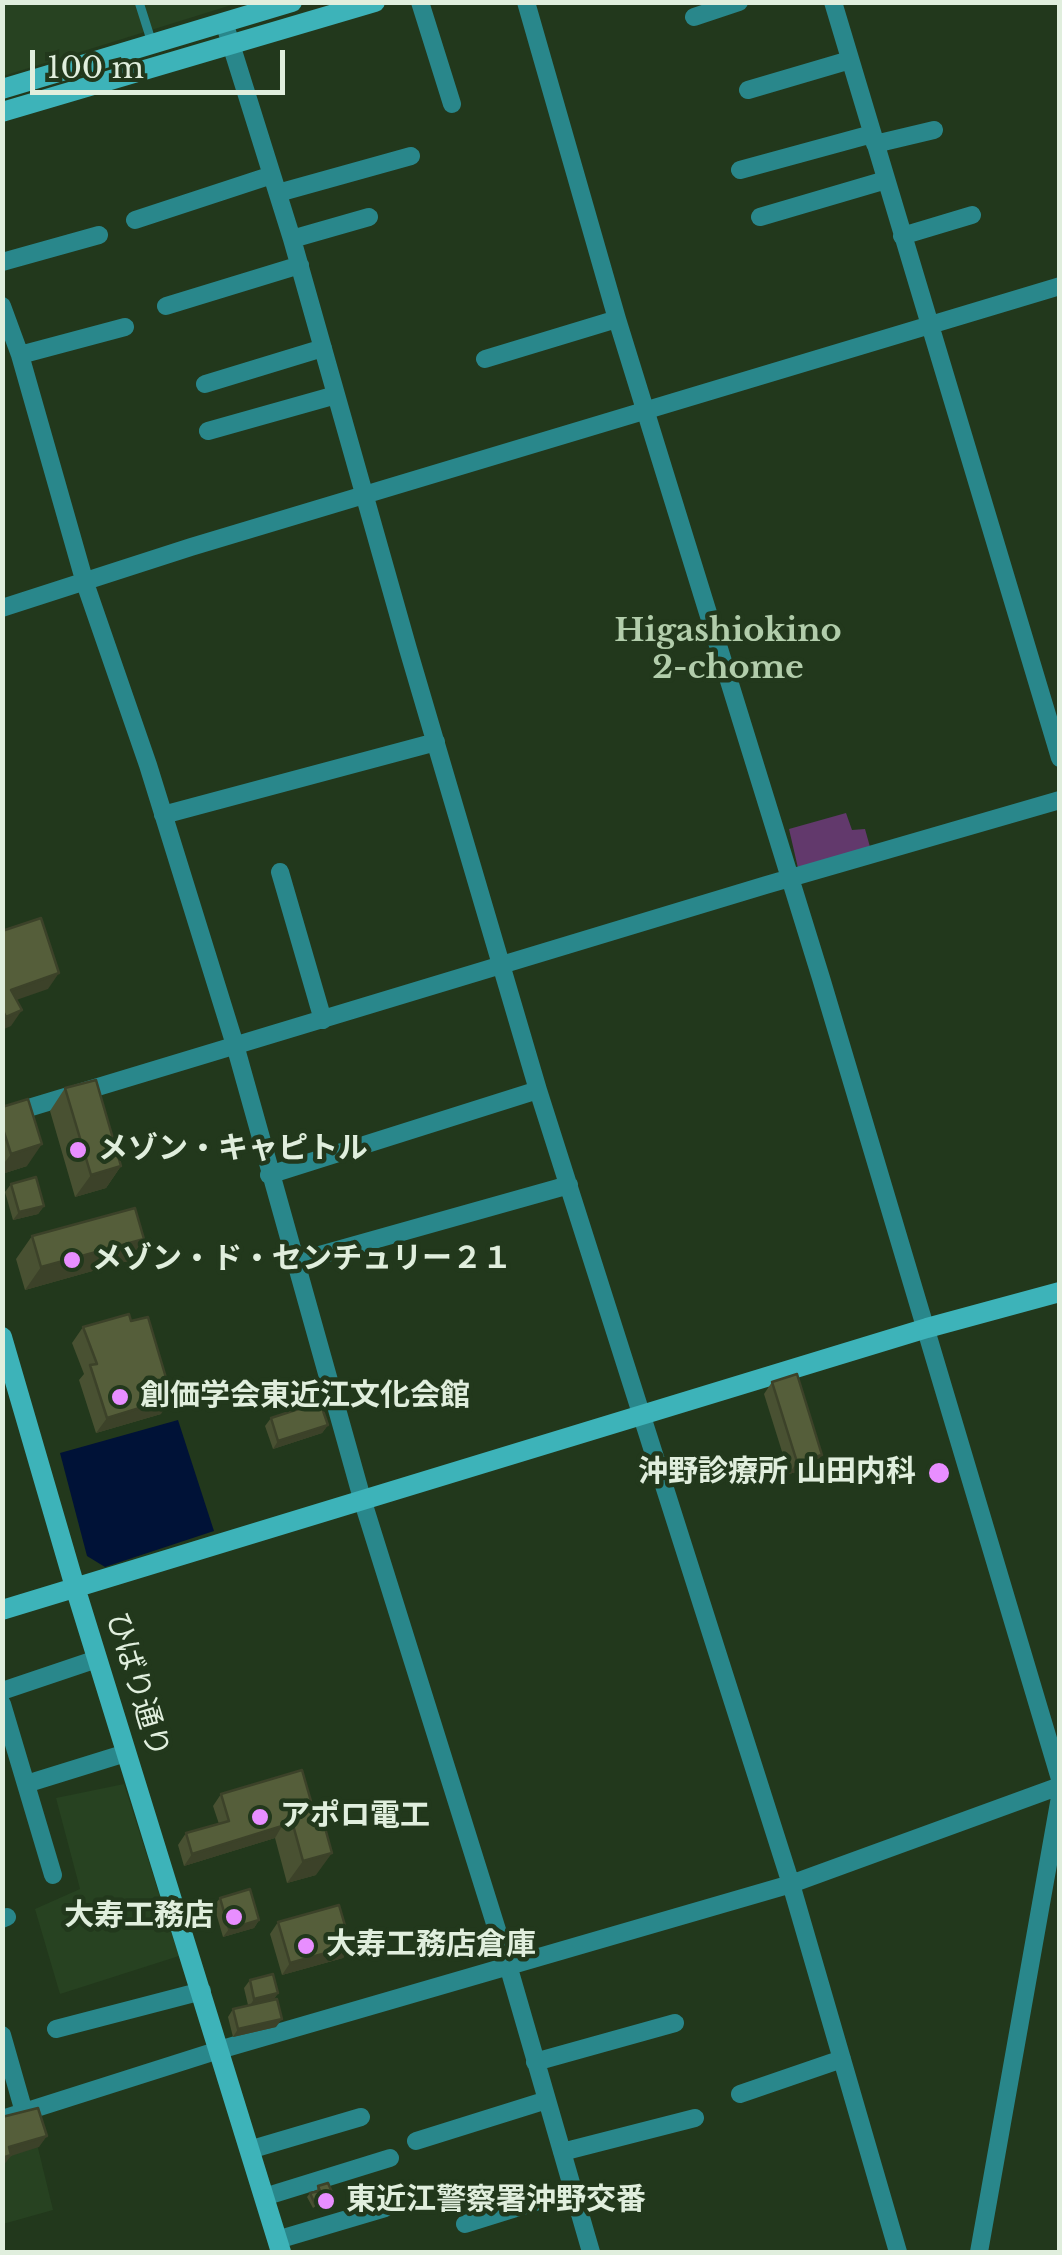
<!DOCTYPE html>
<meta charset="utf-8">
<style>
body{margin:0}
#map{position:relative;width:1062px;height:2255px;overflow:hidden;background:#22381c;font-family:"Libre Baskerville",serif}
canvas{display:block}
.frame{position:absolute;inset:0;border:5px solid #e0eedd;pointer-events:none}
.scale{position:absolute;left:30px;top:50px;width:255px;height:45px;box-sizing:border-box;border:5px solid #e0eedd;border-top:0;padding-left:12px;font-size:30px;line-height:35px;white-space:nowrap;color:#e0eedd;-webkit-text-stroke:8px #22381c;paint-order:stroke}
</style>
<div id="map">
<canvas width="1062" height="2255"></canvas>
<div class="frame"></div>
<div class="scale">100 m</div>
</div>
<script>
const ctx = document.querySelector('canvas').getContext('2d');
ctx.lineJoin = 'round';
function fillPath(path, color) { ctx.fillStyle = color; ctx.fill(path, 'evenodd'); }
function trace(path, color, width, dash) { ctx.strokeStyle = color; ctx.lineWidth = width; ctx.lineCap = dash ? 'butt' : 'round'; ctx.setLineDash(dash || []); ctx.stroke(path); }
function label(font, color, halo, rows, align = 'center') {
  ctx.font = font + ' "Libre Baskerville","Noto Sans JP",serif'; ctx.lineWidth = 9; ctx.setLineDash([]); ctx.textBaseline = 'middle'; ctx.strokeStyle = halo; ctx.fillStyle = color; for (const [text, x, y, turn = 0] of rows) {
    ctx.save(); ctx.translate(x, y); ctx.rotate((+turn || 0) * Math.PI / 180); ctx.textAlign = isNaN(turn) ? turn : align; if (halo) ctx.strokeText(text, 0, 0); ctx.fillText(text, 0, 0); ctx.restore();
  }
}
const built = new Path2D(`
 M3,3H238L3,76Z
 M124,1784L179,1956L60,1994L35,1909L80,1889L56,1798Z
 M31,2119L53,2210L3,2224V2128Z`);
const green = new Path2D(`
 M846,813L852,830L865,829L870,847L798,868L789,829Z`);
const water = new Path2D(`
 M178,1420L214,1531L105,1567L87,1556L60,1453Z`);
const lane = new Path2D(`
 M139,2L152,43`);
const street = new Path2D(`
 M420,2L452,104
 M526,2L617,319L821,978L1060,1779
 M833,2L1060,758
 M694,17L739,2
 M224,22L292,239L408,649L538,1090L791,1884L898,2252
 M748,90L850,60
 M875,144L934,130
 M740,170L872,134
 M278,193L411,156
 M760,217L886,180
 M135,220L272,175
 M902,236L972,215
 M292,239L369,217
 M2,262L99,235
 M2,306L20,355L85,583L148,765L235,1045L363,1502L508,1965L591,2252
 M166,306L300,265
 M20,355L125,327
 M485,359L617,319
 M205,384L323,348
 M208,431L336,395
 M2,608L191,547L1060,286
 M163,815L436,742
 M280,872L323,1020
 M2,1116L766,885L1060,800
 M269,1175L538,1090
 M295,1262L569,1185
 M2,1691L97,1659
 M2,1704L53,1875
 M26,1784L126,1753
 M2,1919L7,1917
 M56,2029L202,1991
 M2,2035L24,2112
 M535,2062L675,2023
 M740,2094L842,2059
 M2,2119L219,2050L791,1884L1060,1786
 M416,2141L547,2100
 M249,2150L361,2117
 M562,2152L695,2118
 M264,2197L390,2158
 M465,2224L574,2190
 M277,2240L385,2208
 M979,2252L1060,1797`);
const secondary = new Path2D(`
 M2,89L292,2
 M2,112L375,2
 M2,1337L75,1587L281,2252
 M2,1610L927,1328L1060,1292`);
const wall = new Path2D(`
 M65,1088L121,1166L106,1188L75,1197L50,1111Z
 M2,1107L27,1166L2,1174Z
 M11,1184L44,1206L38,1214L13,1220L5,1192Z
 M32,1236L144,1239L128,1261L25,1290L16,1259Z
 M83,1327L161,1414L96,1433L79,1380L84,1374L72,1343Z
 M772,1382L813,1467L789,1474L764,1394Z
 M271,1418L328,1425L322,1433L273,1449L265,1426Z
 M302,1770L316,1875L287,1883L275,1838L184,1866L178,1845L186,1833L219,1824L213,1806L221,1794Z
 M220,1898L259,1920L254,1928L223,1937L214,1906Z
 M278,1922L351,1946L343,1958L282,1975L270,1934Z
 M250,1980L278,1993L274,1999L276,2027L233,2037L228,2017L233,2009L248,2005L244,1988Z
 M318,2186L332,2203L319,2209L316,2206L313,2208L307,2197L310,2193L316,2192Z`);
const shadedWall = new Path2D(`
 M59,973L48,989L2,1005L11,990Z
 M22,1010L11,1026L2,1030V1023L6,1017Z
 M42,1144L27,1166L2,1174V1166L11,1154Z
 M121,1166L106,1188L75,1197L91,1175Z
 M44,1206L38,1214L13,1220L19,1212Z
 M144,1239L128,1261L25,1290L41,1267Z
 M172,1398L161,1414L96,1433L107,1418Z
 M328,1425L322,1433L273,1449L278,1441Z
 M822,1455L813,1467L789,1474L797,1462Z
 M282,1826L275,1838L184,1866L192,1854Z
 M332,1853L316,1875L287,1883L303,1861Z
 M259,1920L254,1928L223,1937L229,1929Z
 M351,1946L343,1958L282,1975L290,1963Z
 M278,1993L273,2001L249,2007L254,1999Z
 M282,2019L276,2027L233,2037L238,2029Z
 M47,2136L39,2147L11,2156L2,2167V2156L9,2147Z`);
const building = new Path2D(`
 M41,918L59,973L11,990L22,1010L6,1017L2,1009V931Z
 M96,1080L121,1166L91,1175L65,1088Z
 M28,1099L42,1144L11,1154L2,1126V1107Z
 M36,1177L44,1206L19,1212L11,1184Z
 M135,1208L144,1239L41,1267L32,1236Z
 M129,1314L131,1321L148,1317L172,1398L107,1418L90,1365L97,1364L83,1327Z
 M797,1374L822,1455L797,1462L772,1382Z
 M320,1402L328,1425L278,1441L271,1418Z
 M302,1770L313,1808L290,1814L282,1826L192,1854L186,1833L229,1821L221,1794Z
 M319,1806L332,1853L303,1861L290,1814Z
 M250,1889L259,1920L229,1929L220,1898Z
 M339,1905L351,1946L290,1963L278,1922Z
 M273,1974L278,1993L254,1999L250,1980Z
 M277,1999L282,2019L238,2029L233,2009Z
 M38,2108L47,2136L9,2147L11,2155L2,2158V2117Z
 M328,2183L335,2199L322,2205L319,2202L315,2204L310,2193L320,2191L318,2186Z`);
const markers = [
 [78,1150,10,"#e88eff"],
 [72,1260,10,"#e88eff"],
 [120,1397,10,"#e88eff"],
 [939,1473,12,"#e88eff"],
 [260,1817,10,"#e88eff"],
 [234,1917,10,"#e88eff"],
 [306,1946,10,"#e88eff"],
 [326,2201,10,"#e88eff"]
];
const poiNames = [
 ["メゾン・キャピトル",98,1150],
 ["メゾン・ド・センチュリー２１",92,1260],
 ["創価学会東近江文化会館",140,1397],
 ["沖野診療所 山田内科",916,1473,"right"],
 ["アポロ電工",280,1817],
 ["大寿工務店",214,1917,"right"],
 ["大寿工務店倉庫",326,1946],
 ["東近江警察署沖野交番",346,2201]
];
const streetNames = [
 ["ひばり通り",137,1685,73]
];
const neighbourhoodNames = [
 ["Higashiokino",728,632],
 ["2-chome",728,669]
];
fillPath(built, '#274221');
fillPath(green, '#62396c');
fillPath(water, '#001237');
trace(lane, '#29878b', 9);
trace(street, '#29878b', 18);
trace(secondary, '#3db3b9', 20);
fillPath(wall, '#495132');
fillPath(shadedWall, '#3c4229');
fillPath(building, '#555e3a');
trace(building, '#3c4229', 2.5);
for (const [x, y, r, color] of markers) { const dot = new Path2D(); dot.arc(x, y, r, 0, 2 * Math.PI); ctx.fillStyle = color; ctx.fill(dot); trace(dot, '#22381c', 4); }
label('bold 30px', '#e0eedd', '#22381c', poiNames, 'left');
label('30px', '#e0eedd', '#22381c', streetNames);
label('bold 32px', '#b2cdab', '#22381c', neighbourhoodNames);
</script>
